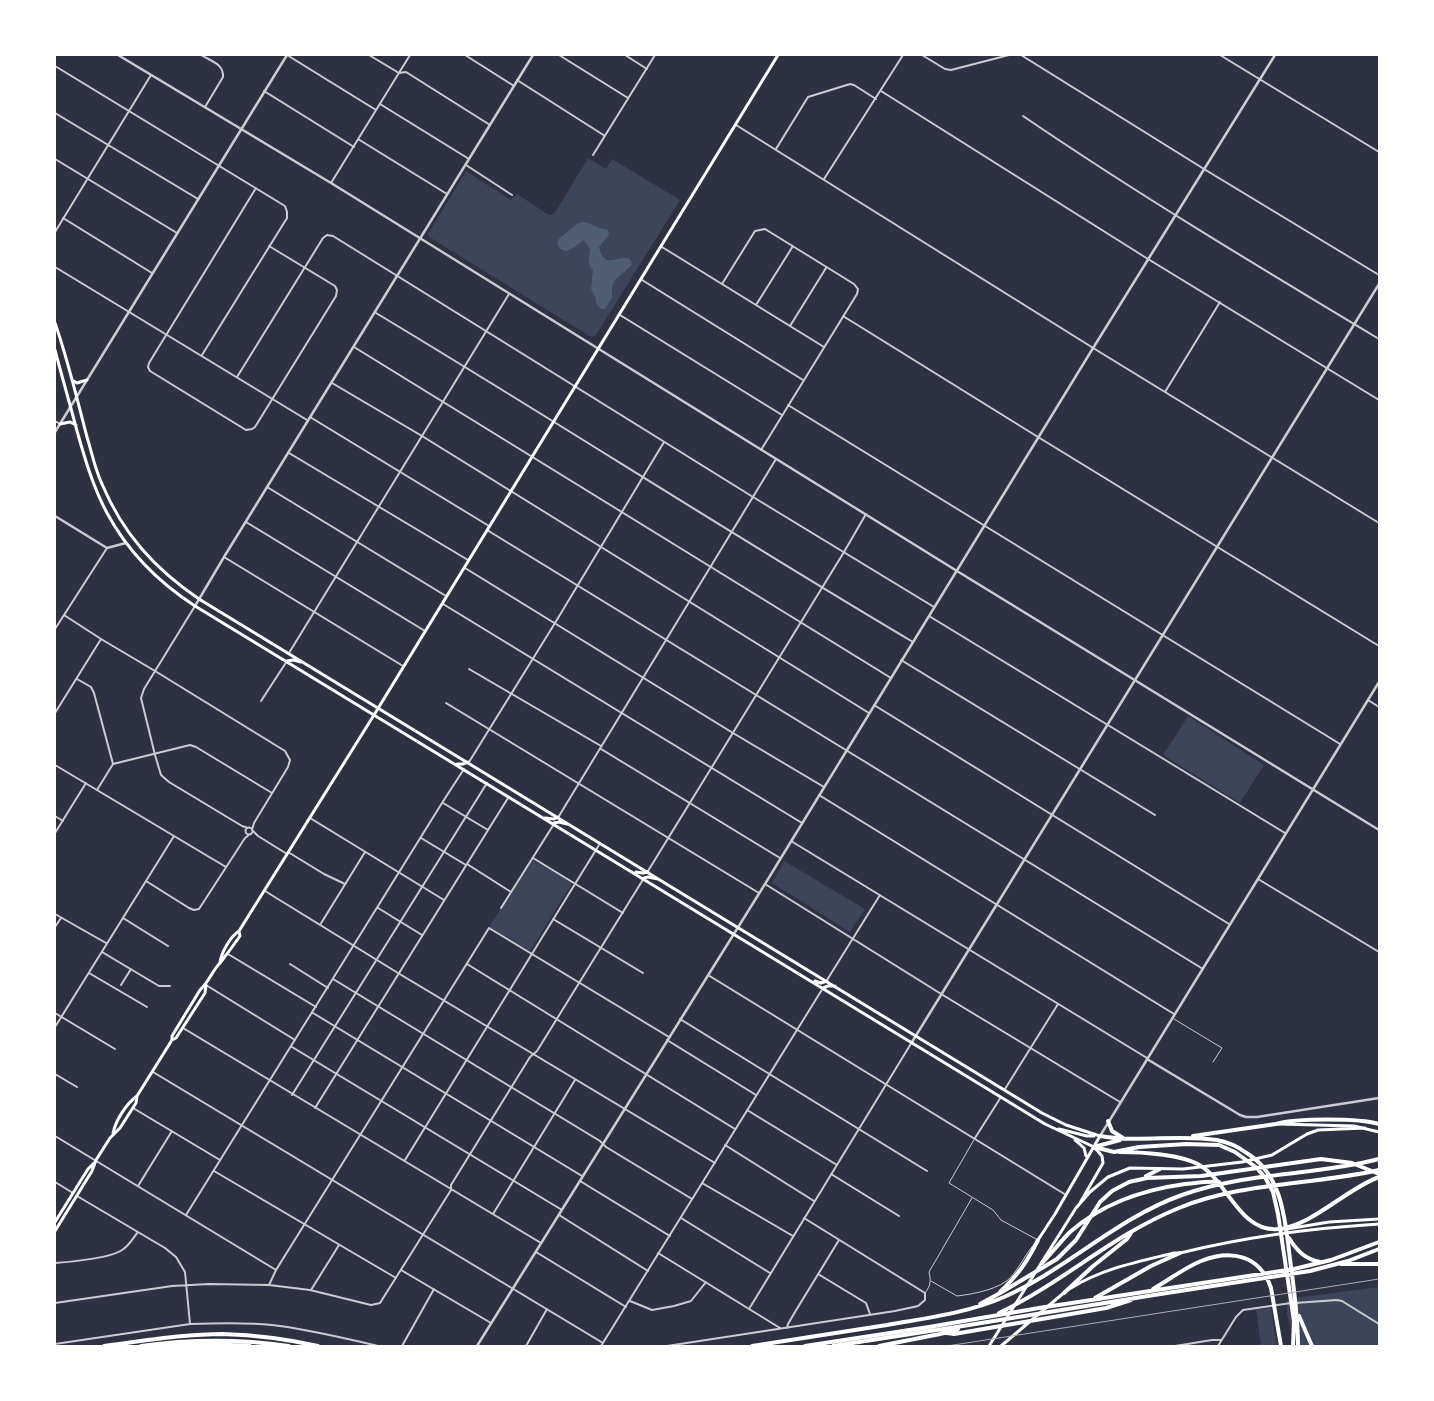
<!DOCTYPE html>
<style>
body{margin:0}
#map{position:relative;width:1434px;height:1401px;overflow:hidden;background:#2d3142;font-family:"IBM Plex Sans",sans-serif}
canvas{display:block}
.frame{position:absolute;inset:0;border:56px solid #fff;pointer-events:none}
</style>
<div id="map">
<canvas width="1434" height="1401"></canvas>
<div class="frame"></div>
</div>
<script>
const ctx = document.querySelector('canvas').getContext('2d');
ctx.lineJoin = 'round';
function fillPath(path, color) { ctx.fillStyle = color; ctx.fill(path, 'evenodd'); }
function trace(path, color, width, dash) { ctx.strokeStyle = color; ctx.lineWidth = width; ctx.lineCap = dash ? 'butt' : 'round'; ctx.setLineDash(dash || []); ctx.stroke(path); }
const green = new Path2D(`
 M588,158L606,169L612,159L680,200L596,335L591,337L429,237L428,234L466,171L511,200L517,194L549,215L554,214Z
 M1188,716L1264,765L1240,803L1163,755Z
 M532,860L573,882L530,951L489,927Z
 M784,861L865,909L850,932L772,883Z
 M1379,1287V1346H1296L1287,1315V1299Z
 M1271,1308L1277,1346H1261L1256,1309Z`);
const water = new Path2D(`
 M582,222C594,223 595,229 605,229L608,230L609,235L599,247C605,271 616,254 630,259L632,263L631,266L614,281L612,287V298L605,309H601L596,303V299L591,289L593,270C587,264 589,257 590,249L585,241L583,240L575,247L567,251L562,250L558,246V240L560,238L577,224Z`);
const service = new Path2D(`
 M1174,1019L1222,1048L1213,1062
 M975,1138L949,1183L993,1210L1001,1220L1036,1239
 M931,1281L957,1296C974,1294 1001,1289 1012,1276C1021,1265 1026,1253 1035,1243
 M925,1293C931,1285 931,1281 929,1272L972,1198`);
const minor = new Path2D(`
 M201,55C211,61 224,64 223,77L205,107
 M287,55L376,110
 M369,55L399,73L406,72L490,125
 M465,55L514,86
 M559,55L628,98
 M625,55L647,69
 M922,55L945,69L951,70L1009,55
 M1021,55L1204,169L1379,275
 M1220,55L1379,152
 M55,66L285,206L287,212V218L202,355
 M517,80L605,136
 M264,91L354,147
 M881,91L1148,259L1379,400
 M380,104L469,159
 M55,113L198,199
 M1023,116C1139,195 1259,267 1379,339
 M736,125L1098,351L1379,523
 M358,139L447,194
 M776,149L808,97L850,84L854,85L876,99
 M593,155L655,55
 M55,159L177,233
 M466,165L512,195
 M824,179L903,55
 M331,183L410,55
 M256,188L149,363L148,367L150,371L246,430L252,429L255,427L336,296L337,290L335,286L269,246
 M63,218L152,273
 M55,232L151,75
 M662,247L824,347
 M55,267L307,420
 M642,280L803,380
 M722,284L755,231L765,229L854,284L858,289L857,294L761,450
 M756,305L793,246
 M376,313C556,421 732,535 913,642
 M620,315L782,415
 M843,316L1038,437L1379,646
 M790,326L826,268
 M354,347L891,678
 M237,377L323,238L327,235L333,236L753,497L934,607
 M332,383L422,436L869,713
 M1165,392L1220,302
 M788,405L1340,744
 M310,417L489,526
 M55,421L60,424
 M289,453L468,560
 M267,487L446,596
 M246,522L425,631
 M487,530L1203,969
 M224,557L403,666
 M465,568L733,733L824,787
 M443,604L802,823
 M195,606L144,689L141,698L155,755L161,775L169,782L242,826L248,828
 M64,615L101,639L155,671L285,751L290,760L288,767L254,823L252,830
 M929,616L1285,833
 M55,629L107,548
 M289,653L509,294
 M901,660L1155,815
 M469,669L601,746
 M77,679L91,687L94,693L113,764
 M1368,700L1379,707
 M261,701L287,661
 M446,703L759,893
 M874,705L1229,924
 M55,713L101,639
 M601,749L780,858
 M469,762L555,623L664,442
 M55,765L226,867
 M97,790L113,764L190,745L196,747L272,793
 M819,795L1174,1014
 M443,803L488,830
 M55,816L63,821
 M559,816L776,459
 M310,818L444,900
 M245.5 831a3.5 3.5 0 1 1 7 0a3.5 3.5 0 1 1-7 0Z
 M253,831L258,836L287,854
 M55,833L86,783
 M421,838L466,865
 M791,841L1147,1058
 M288,852L324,874L345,884
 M533,858L623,913
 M467,864L511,892
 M648,871L844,552L866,514
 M1258,879L1379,952
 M146,881L189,908L194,910L199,909L245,838L250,834
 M765,884L946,997L1120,1102
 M265,891L398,973L715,1163
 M378,908L422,935
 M501,908L554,824
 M55,914L106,943
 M123,918L168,946
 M553,919L643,973
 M320,925L365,852
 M55,927L61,918
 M102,952L159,986H170
 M228,954L316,1007
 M290,964L328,988
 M467,964L735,1129
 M89,973L147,1007
 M708,975L1066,1195
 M333,979L600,1141L606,1147L692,1199
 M827,980L880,895
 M121,985L131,969
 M206,985L295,1040
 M55,1013L115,1049
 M313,1013L582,1176
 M680,1019L927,1171
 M55,1027L174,836
 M183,1028L541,1243
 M667,1040L756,1095
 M292,1047L562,1210
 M153,1072L603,1343
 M55,1074L77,1087
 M1005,1089L1058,1004
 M292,1095L487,783
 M133,1108L220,1160
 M315,1108L508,798
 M747,1110L837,1165
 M55,1136L276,1270
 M975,1138L1001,1097
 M725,1145L814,1201
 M405,1160L599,845
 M214,1171L396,1278
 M831,1174L899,1216
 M580,1181L670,1236
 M55,1182L73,1193
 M702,1183L793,1236
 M138,1186L172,1131
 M77,1196L165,1248L176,1257L185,1272L190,1324
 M493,1214L575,1080
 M186,1215L442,803L464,769
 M559,1215L648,1271
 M681,1218L770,1273
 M536,1252L626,1307
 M658,1253L780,1328
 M55,1263C70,1262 111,1258 122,1250C129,1246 133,1238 138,1232
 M401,1270L491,1323
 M818,1274L866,1303L870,1314
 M269,1285L276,1270L489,928L669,1037
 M311,1290L339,1245
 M630,1301L652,1310L674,1306L691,1301L706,1282
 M55,1303L172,1286L209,1284L269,1285L310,1290L371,1305L380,1303L451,1190V1185L530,1057L537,1051L644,878
 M1295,1303L1337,1300L1342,1301L1379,1324
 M749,1309L912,1042
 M787,1328L788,1324L795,1312L839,1240
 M55,1344L190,1324C217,1323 245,1322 272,1325C308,1329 343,1338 378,1346
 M402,1346L434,1289
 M526,1346L547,1309
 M601,1346L823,988
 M667,1346L895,1311L918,1306L925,1300V1293L804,1218
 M1175,1346L1212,1340H1221
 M1218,1346L1236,1317L1243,1310L1291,1303`);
const tertiary = new Path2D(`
 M118,55L331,183L957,571L1379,830
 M55,432L287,55
 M55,516L107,548L126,543
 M195,606L224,557L533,55
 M912,1042L1379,284
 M1147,1059L1240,1115L1246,1117H1257L1379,1098
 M1100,1136L1379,682
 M477,1346L765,884L1090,353L1275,55`);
const secondary = new Path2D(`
 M220,963C221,953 230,937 239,931L374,715L778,55
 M172,1040V1036L200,990C209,982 212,971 220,963C227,954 233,946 240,936L239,931
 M113,1133C116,1120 126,1104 137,1096
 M55,1222L88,1169L94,1163
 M55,1231L92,1171L96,1160L110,1138L120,1128L136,1103L137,1096L172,1040L176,1038L205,993L206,985`);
const primary = new Path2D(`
 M55,323C68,360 77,399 87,437C92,453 95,469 102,484C123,534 155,569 199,599L1042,1113L1066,1125L1100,1136
 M55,350C62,377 70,404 77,431C85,459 93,487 107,513C128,552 158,582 195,606L1045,1124L1094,1147L1102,1156L1103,1163L1080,1203
 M72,380L77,383L87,380
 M60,424L70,422L76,425
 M287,661L293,660L301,662
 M457,764H463L468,762
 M545,818L554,819L558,817
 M554,823L559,822L567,824
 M636,872L643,873L648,872
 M644,878L648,877L658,879
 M815,981L821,983L827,981
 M823,988L828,986H835
 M1279,1124L1354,1126L1379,1132
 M1059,1129L1087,1136H1094
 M1075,1140L1084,1148L1086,1156
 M1287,1229L1329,1222L1379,1219
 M1038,1240L1055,1214L1100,1136
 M1071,1288C1104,1268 1137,1262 1174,1253H1180C1245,1237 1313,1228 1379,1224
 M989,1346L1076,1208L1090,1192L1108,1177L1130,1168L1183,1169L1242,1162L1272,1155L1307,1134L1318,1130L1365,1128
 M1001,1346L1066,1291`);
const motorway = new Path2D(`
 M1108,1121L1112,1131L1123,1138
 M1100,1136C1138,1143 1178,1134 1217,1140C1227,1142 1237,1146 1245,1152C1283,1174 1285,1220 1290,1259C1294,1289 1298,1316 1298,1346
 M1193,1136L1276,1124C1296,1118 1359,1118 1379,1124
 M1094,1147L1114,1152L1139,1147L1186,1144L1219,1145L1235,1152L1257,1168L1266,1179L1273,1192L1278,1214L1294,1321L1293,1346
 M1094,1147L1120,1140
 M1119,1152C1141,1152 1182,1154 1201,1166C1227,1182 1241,1233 1278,1229C1312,1226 1346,1189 1379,1177
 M1146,1176L1160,1169
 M1289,1238C1297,1251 1305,1259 1320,1262
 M1042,1263C1052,1253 1060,1242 1070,1232C1103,1203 1142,1190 1185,1184C1196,1183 1207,1181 1219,1182
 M1341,1264H1379
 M1153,1289C1169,1280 1184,1268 1201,1261C1231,1249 1260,1255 1271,1288L1281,1346
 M1000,1292C1018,1275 1027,1262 1038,1240
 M1064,1293L1092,1267L1127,1239L1131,1233
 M1095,1298L1151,1266L1180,1253
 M980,1304L1002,1292L1057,1259L1076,1240L1100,1202L1112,1191L1129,1182L1147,1178L1201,1176L1321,1159L1352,1163L1379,1174
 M999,1313C1062,1283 1114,1234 1179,1208C1242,1182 1313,1185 1379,1170
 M1299,1316L1312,1346
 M947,1333L954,1334L1106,1308L1131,1300
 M104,1346C144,1341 183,1334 223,1334C254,1335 287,1339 318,1346
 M141,1346C191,1339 239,1339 289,1346
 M171,1346L210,1344L250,1346
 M752,1346C797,1339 842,1332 887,1325C926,1318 968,1313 1004,1297C1067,1269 1117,1218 1182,1195C1245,1172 1314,1176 1379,1159
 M805,1346L929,1327L1039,1308L1294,1269L1331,1260L1379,1242
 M833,1346L969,1325L1154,1295L1310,1271L1348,1261L1379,1249
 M879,1346L940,1334L958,1329`);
const rail = new Path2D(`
 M947,1346L1379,1279`);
fillPath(green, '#3c4559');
fillPath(water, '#4f5d75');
trace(service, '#caccd0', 1);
trace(minor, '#caccd0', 2);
trace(tertiary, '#caccd0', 2.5);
trace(secondary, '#fff', 3);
trace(primary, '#fff', 3);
trace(motorway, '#fff', 4);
trace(rail, '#abadb3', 1);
</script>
